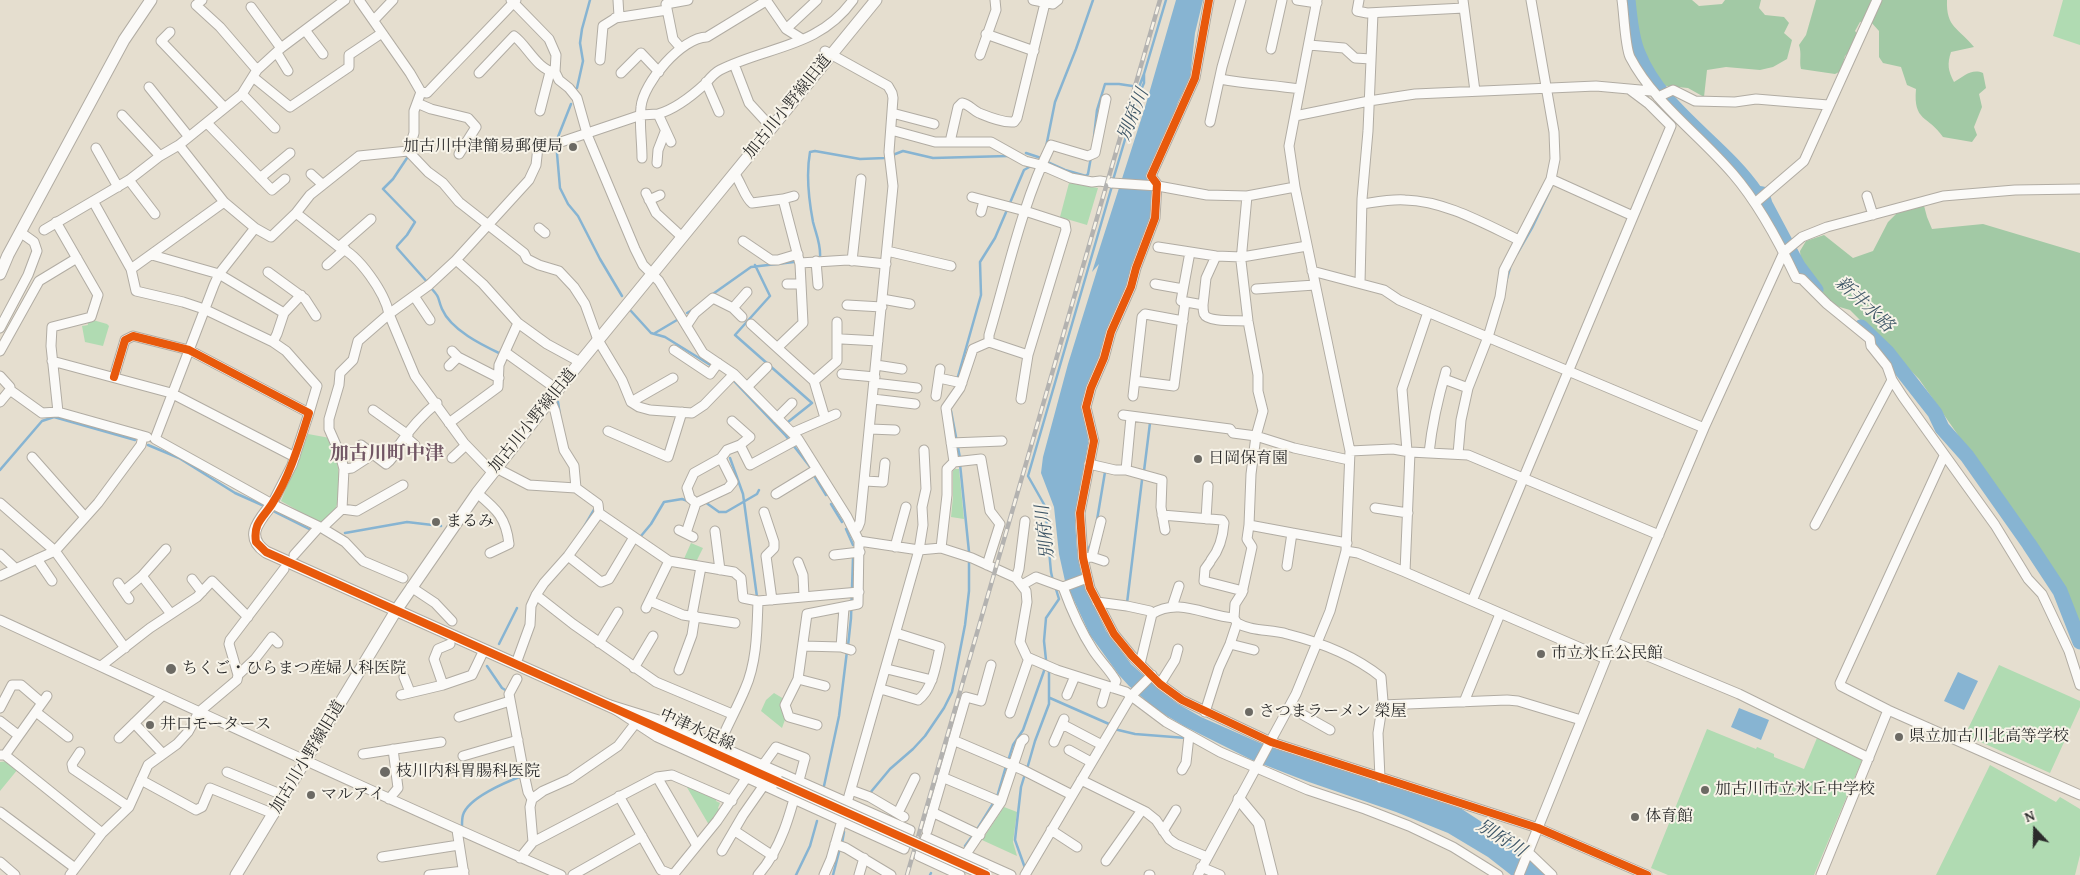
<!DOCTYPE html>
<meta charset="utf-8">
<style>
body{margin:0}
#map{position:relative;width:2080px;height:875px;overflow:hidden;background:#e5decf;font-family:"Gentium Book Plus",serif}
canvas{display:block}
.north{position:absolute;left:2010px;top:805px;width:50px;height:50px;-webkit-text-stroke:4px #f7f3e8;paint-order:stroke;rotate:339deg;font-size:14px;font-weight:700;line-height:20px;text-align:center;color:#2b2b2b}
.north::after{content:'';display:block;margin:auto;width:18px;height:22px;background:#2b2b2b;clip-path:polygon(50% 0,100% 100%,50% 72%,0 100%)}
</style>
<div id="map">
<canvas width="2080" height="875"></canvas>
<div class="north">N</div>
</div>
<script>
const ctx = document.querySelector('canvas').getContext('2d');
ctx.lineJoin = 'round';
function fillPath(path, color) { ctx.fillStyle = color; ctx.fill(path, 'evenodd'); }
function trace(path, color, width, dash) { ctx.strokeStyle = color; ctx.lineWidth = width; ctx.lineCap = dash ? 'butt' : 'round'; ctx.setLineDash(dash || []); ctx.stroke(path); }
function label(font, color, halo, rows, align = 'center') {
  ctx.font = font + ' "Gentium Book Plus","Noto Serif JP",serif'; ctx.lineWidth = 4; ctx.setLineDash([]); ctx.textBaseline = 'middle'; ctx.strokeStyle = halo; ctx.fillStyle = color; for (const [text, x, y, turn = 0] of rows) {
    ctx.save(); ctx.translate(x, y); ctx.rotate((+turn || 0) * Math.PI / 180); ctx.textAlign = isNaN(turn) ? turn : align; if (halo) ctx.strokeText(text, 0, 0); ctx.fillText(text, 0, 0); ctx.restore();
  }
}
const green = new Path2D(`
 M2063,0H2080V45L2053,36Z
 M1069,183L1098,188L1087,225L1060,217Z
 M93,320L107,324L109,326L103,346L85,342L82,326L88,325L87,321Z
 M308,434L330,438C338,458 344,490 335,510C333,515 325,519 320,523L281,501Z
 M955,469H959L964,519L951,517L953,497V471Z
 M691,543L703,548L695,564L683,561Z
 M1999,665L2080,701V707L2050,773L1965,735Z
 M774,693L784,699L786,717L782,728L761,711L766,700Z
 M1707,729L1756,749L1757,747L1774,754V757L1804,769L1817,738L1862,760L1814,875H1668L1651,868Z
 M8,761L18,769L0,791V762Z
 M1990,765L2056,802L2060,797L2080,809V855L2075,875H1936Z
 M685,784L717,798L716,801L720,803L718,808L720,810L709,825Z
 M1004,807L1017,812L1013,842L1017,856L982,840Z`);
const forest = new Path2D(`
 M1627,0H1692L1699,6L1722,4L1725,0H1761L1759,8L1765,15L1784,17L1789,23L1784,33L1792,40L1787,59L1773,67L1760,70L1726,67L1707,70L1704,97L1688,88L1657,85L1646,71L1635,50Z
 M1816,0H1947C1946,28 1958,27 1974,47L1951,52C1947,64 1948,71 1954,82C1964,76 1972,68 1983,73L1986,88L1979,94L1982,107L1974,127L1977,135L1972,142L1943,137C1928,115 1913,122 1916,89L1907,85L1901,67L1883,63L1879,57V31L1870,21L1860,22L1855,31L1860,37L1859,42L1845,56L1841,71L1835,74L1801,69C1799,61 1802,54 1799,45L1806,35Z
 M1923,202L1927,217L1932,229L1983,224L2080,253V648L2066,622L2048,576L2021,539L1994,489L1970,464L1958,435L1919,379L1850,310L1826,303L1807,289L1802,273L1800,251L1806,241L1824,235L1853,258L1873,251L1888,222L1903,207Z`);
const water = new Path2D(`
 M1176,0H1203L1195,33L1190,78L1178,102L1156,175L1151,222L1129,287L1087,394L1088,444L1075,521L1077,550L1081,573L1091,600L1106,631L1131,664L1153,684L1178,704L1201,717L1260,743L1454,804L1525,850L1547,875H1511L1488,857L1448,833L1396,812L1306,781L1252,760L1184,726L1157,710L1129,686L1119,675L1090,635L1065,581L1059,554L1054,507L1041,473L1043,457L1068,364L1099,264L1092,272L1146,104Z
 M1958,672L1978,681L1964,710L1944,701Z
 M1739,708L1769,720L1761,740L1731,727Z`);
const stream = new Path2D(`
 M577,88L583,61L580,43L582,29L590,0
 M571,104L556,142L560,188L568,204L578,216L600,259L622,296
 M1094,137L1097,110L1105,84H1119L1139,87L1144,74
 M1046,147L1055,102L1076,49L1093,0
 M412,150L417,137
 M1026,153L1041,158L1042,160
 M407,158L393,179L383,189L415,222L407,235L397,246V248L428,283
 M1045,161L1065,170L1086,176L1088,174L1091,157
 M1113,180L1137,99L1144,83V74L1166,0
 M1517,254L1532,228L1551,188
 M820,257C821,244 816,234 813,222C809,201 806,174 810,152L815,151L860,159L885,158L903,151L933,158L1008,156
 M755,265L770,296L735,335L812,403L788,422
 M1506,282L1510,268
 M431,288C441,299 437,297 442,309C451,330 482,345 501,354
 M710,296L751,267L794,262
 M631,311L651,333L665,337L712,366
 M687,313L694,309
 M655,333L677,320
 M733,380L786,436L811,468
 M957,380L981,295L980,262L995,238L1024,170L1031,166
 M558,402L560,416
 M951,411L960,458
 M148,445L179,458L235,493L262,505
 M730,458L743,494L757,597
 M0,470L42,421L54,417L135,440
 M1144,471L1150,423
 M815,477L826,495
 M705,502L719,512H726L757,494L759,490
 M831,504L842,522
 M275,512L313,531
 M1097,520L1105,472
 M584,527L595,508
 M846,529L853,545
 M345,533L407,522L441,526
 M641,536L651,524L664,502L682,499L688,501
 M1087,551L1092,542
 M1053,581L1051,572L1045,506L1028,476L1112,186
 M1127,603L1142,480
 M499,644L517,608
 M848,646L851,618L853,558
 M487,666L502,688L507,691
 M1050,698L1109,724
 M1114,729L1135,734L1186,738
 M1008,761L1013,745L1023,730L1044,671L1046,660L1044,641L1046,618L1059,599L1055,586
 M1027,769L1035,741L1049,704V671
 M824,786L839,716L847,651
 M870,793L890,769L913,749L925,736L944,708L952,692L965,625L969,591V552L960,464
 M997,797L1006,766
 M462,826C462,823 462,818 463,815C468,798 506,782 522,776
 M976,831L994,802
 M842,843L844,832
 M965,846L973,835
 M1025,868L1015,840L1021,787L1025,774
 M796,875L810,846L817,821
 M833,875L840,848
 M930,875L931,873`);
const river = new Path2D(`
 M1628,0C1630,17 1631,37 1638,53C1661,111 1722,143 1756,193L1762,194L1765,204L1798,266L1816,290
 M1861,327L1888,353L1935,413L1942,428L1967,456L2029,544L2060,591L2080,642`);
const minor = new Path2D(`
 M202,0L196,5L220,27L257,70
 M345,0L281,48L257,70L242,94L179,145L224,202L255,228L219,274L214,285L155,439L272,504L322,528L345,542L363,561L403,578
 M359,0L410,73L421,92L414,111V133L408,151
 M511,0L549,39L556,55L555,72L559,80L569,88L577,98L588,137L635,249L643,265L659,281L703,353L734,374L798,439L847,517L859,541L858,604L807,614L798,679L785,705L789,717L817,725
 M766,0L786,29
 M1033,0L1053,4L1058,0
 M1209,0L1195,78L1151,176L1157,184L1155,218L1136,268L1131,287L1111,332L1104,358L1091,388L1086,407L1094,441L1080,513L1083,558L1090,588L1114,634L1132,656L1160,684L1182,700L1271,742L1538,828L1647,875
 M1297,0L1317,3
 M1359,0L1357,11L1367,13L1464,8
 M1463,0L1475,91
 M1622,0C1624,13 1625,46 1630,57C1654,103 1699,134 1733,174C1759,204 1779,242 1796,278L1802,279L1827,304L1870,339L1871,346L1887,366L1892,380L1903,397L1995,525L2028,579L2042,594L2069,651L2080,685
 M251,7L281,48
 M615,18L667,10
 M374,20L393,0
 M305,30L323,54
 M170,32L161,41L224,107
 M986,34L1034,51
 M802,39L786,29L817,0
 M1309,45L1344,48L1355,58L1371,59
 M680,47L673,39L666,4L688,0
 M1271,49L1282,0
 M825,51L888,86L892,93L893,98L889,152L893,186L860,522L858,527L854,531
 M277,53L288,71
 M980,55L996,10L995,0
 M600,60L603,26L619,16L618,0
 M734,64L749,103L771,127
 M479,73L514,36C526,44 538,71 555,72
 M621,73L641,53L659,72
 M253,77L290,107L349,67V55L382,33
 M1220,79C1247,84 1273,85 1300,89
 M706,82L719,112
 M149,87L189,137
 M421,92L427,93C457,61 487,31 516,0
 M242,94L275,128
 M1658,97L1673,90L1695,101L1735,102L1756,99L1828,105
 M417,103L431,109L468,118L476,127L459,154
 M540,111L550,72
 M892,113L934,124
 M658,114C676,109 693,95 706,83C710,78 714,73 720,70C767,46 819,48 853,0
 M122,115L160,156
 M1295,116L1369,101L1415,94L1596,86L1651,91
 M1210,122L1222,67L1241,0
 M207,123L272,190L285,179
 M891,130L935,142H991L1025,161L1041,165L1071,178L1092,182L1100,181L1112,183
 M950,142L958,107L962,103C969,104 972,110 979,113C989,117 1003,123 1014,122L1017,118L1045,3
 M96,148L118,187
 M408,151L428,172L443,183L459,202L524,253L527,259L539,265L559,271L574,287L585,304L598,340L622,380L631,402L639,407L650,410L692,413L704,405L734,374
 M408,151L359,156L310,195L296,213L339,247C359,255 385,293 389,314L415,376L464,443L492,472
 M642,158C642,141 639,123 641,107C643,83 682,37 707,37L766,1
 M657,163L658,150L665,132
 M734,173C741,182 745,198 752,203L783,199L800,264L803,323L778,347
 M311,174L322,184
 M260,178L290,153
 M1551,179L1633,216
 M129,180L155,214
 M1158,186L1207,195L1247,196L1295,187
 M646,193L656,213L682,237
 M1867,196L1873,215
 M972,197L1025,211L1065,224L1066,230L1028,355L1021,399
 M783,199L794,196
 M649,200L660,195
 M93,201L131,269L136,291L183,302L204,309L273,342L286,351L317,386L309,413
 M1755,203L1804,161L1877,0
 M1362,204C1376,202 1391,199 1405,200C1445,201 1483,223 1519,240
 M981,212L984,201
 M56,222L98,295L91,317L52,327L51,346L58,412
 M255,228L271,237L296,213
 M539,228L545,233
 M44,230L129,180L160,156L179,145
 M743,241L771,260H778L798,254
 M339,247L371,219
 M1158,247L1216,256L1242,257L1307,246
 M887,251L951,266
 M1190,252L1181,301L1203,305C1203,308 1203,311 1204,314C1208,323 1239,320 1248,321
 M152,255L219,274L284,313
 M816,261L818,285
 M852,261L861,179
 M800,263L848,260L886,264
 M327,265L345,249
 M131,269L224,202
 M1312,271L1384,290L1399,300L1704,428
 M268,272L305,299L316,316
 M1360,283L1362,199L1368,131L1373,13
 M787,284H801
 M1155,284L1183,289
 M1256,289L1315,285
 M414,296L430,320
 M882,299L910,304
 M847,305L882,307
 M1203,305L1206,278L1216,256
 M733,308L747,292
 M518,323L547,344L580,362
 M751,324L814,381L825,418
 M687,325L695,313L713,298L733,308L742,317
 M0,328L28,275L37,251L34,242L20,232
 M842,339L878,341
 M273,342L277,334L284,313L301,295
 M989,342L1028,355
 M674,350L710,374L718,363
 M0,351L39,281L77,258
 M452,351L458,357L499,378
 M505,352L558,390
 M52,361L171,393L295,457
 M876,365L902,369
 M449,366L458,357
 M842,374L875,377
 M0,376L10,387V390L0,402
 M114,377L125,340L133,336L189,350L309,413L292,465L272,504
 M939,378L962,383
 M1444,379L1468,388
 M814,381L837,361V322
 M1135,381L1174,386L1185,302
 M874,383L917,388
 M747,387L767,367
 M10,390L42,413L58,412L147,437
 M936,396L940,369
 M1133,396L1142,317L1145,314L1183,321
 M550,399L555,411L564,450L574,466L576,488L598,504L599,513L669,561L734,572L741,578L743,598L758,601L859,592
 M873,399L915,404
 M631,402L673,378
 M373,410L408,435
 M1123,415L1230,429L1233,433L1256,436L1294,448L1349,460
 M777,418L792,403
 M449,423L498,387L499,365L518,323L483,284L456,260
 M870,429L895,430
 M608,431L668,457L682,412
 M792,433L836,414
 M406,437L415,445
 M951,443L1002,441
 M361,445L386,464C393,459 395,453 399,445C410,429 422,415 437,403
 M740,445L750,465L798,439
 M1350,451L1393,449L1410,452L1468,455L1659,535
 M1407,451L1402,389L1428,312
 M1429,453C1432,425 1438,398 1446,371
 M1458,454L1461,420L1468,388L1488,337L1500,297L1504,270L1551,179L1555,159L1554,132L1531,0
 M1944,456L1840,683L1841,686L1888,710L2080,795
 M32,457L85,517
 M452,458L466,445
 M954,462L981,459L990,511L1000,524L987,565
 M1089,464L1115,470H1126L1162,480L1161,507L1165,530
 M344,469L352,468L372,455
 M1126,470L1131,417
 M502,471L529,485L576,488
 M865,481L883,482L885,463
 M477,493C496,509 506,517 509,544L490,553
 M776,494L817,469
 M0,503L55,551L125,648
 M696,503L728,488L733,482L721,458
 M1375,508L1408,513
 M342,509L344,469L340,454L329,429V419L339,385L340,373L353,360L358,341L389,314L429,285L456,260L529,180L536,165L538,147L558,143L641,115L658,114L671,142
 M764,512L774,542V548L766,556L772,600
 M1162,515L1222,520L1224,523C1223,536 1220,549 1211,560
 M1206,519L1208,486
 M1249,525L1292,533L1287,566
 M1815,525L1892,380
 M322,528L342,509L357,511L403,485
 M679,530L693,537
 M715,531L720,570
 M686,533L696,503L690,498L687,488L694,473L721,458L727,450L740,445L750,437L732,421
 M1292,533L1347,543
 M859,541L919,550L941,548L972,558L1016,578L1026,591L1027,602L1020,642L1027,657L1057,670L1126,692L1166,722L1220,752L1308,790L1365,809L1409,826L1453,847L1498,875
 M895,547L906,507
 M941,548L947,495V469L954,462L946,408L960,388L973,349L989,342V335C1008,271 1022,204 1051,145L1088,156L1095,153L1106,99
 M1346,551L1358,553L1405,572L1606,659
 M0,554L15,568
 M294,555L319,527
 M834,555L860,552
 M568,556L601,582L609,579L634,537
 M1092,557L1104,561
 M1083,558L1092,557L1101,521
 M37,559L52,581
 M798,562L803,575L804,596
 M1210,562L1205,569L1204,581L1243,591
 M1405,572L1410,452
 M0,576L55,551L98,503L141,445L143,436
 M142,576L171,614
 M1016,578L1019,569L1025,521
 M192,579L202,592
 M118,583L129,599
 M1022,585L1036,577L1063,587C1071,609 1080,630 1093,650C1100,661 1110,670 1116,681L1113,688
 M411,587L435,603L452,621
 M1063,587L1087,578
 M124,591L142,576L166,549
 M536,595L573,624L656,682L732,714
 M650,601L683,615L735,623
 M1472,601L1671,126L1649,104L1629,89
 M1097,602L1127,606L1150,611L1152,614C1178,597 1206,616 1234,618
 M1172,607L1179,586
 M646,608L669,561
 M692,615L701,567
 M0,620C187,706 373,793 561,875
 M1237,623C1253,632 1270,629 1287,634C1319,642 1355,656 1381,677L1383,701L1378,733L1380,778
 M1614,642L1739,694L1869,758
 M599,643L618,612
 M1230,644L1254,650
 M803,646L841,647L851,650
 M841,647L844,608
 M518,658L530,625L531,606L536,595L544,583L568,556L599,513
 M1140,664L1152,614
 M101,666L150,628L197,597L212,581L248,617
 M634,668L653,636
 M887,669L932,680
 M679,670L692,635L695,616
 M238,675L255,659L272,637L278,643
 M404,677L410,692
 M517,679L509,694L524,774L528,792L532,799
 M798,679L825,686
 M1160,684L1175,660L1178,649
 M443,685L434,659L438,649L450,644
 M881,689L918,700C933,689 936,664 940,647L896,633
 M401,695L443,685L472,675L484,650
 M1067,695L1075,676
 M1464,702L1500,614
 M1102,703L1107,686
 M607,704L665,722L910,830L904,849L657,737Z
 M1382,705L1507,700L1518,701L1581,720
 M1289,707L1330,730
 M0,708L12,685H21L42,703
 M36,712L68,737
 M1205,712L1219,668L1230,644L1237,623L1234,618L1235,604L1242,593L1252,547L1247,539L1249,525L1251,474L1256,436L1263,411L1258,391V375L1248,321L1241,261L1247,196
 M1010,713L1029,658
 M459,717L510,701
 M0,721L18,735
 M134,723L163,754
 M1062,724L1102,745
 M119,738L163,695
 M953,740L1023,770L1072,795
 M1054,742L1064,719
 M719,745C727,726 737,708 745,689C757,662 757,630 758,601
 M1069,750L1091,762
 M80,752L72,764L73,769L129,807
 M363,754L441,742
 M0,755H5L102,833L70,875
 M5,755L47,696
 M463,756L518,740
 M1182,770L1186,763L1189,736
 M227,772L285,796
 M657,777L696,844
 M942,777L1001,802
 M141,780L196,810L202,807L210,788L274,814
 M1081,780L1146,812L1156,820L1169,839L1176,844L1207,857
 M851,790L870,797L904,817
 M619,796L661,870L673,875L717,821L747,777
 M389,799L398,788L393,749
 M0,812L75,868
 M932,812L980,835
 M898,813L915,778
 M457,830L464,875
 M1051,830L1077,847
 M735,831L773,856
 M927,831L966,697L981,701L991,665
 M1163,831L1176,810
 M102,833L129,807L148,765L177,744L188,732L199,712L237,680L238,675L229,644L230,640L284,569
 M533,842L657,777L672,775L732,801
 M835,844L846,848L891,875
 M722,851L743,815L764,785
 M1529,853L1552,875
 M966,854L1001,802L1021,742L1024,739
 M382,857L459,845
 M520,858L533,842L530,807L532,799L543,791L570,779L618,746L635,724
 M1106,861L1142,810
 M0,862L15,875
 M1201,867L1220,875
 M429,875L464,871
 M573,875L642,836
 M758,875C786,844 794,797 805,758L776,747L763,765
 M824,875L831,859L919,550L923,525L922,507L926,489L924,450
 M859,875L864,858
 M960,875L919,856L926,837L1011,875
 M1025,875L1131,696L1152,675
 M1149,875H1150
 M1198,875L1296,694L1330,611L1346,551L1350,451L1295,187L1289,146L1317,0
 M1519,875L1606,659L1704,428L1784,252L1802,237L1827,227L1943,196L2015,190L2080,189
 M1821,875L1888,710`);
const tertiary = new Path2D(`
 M0,274L8,255L124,40L151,0
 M272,504C260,520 243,536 266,552L779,782
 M1239,799L1259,823L1272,875
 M236,875L397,609L477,493L568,377L876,0`);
const rail = new Path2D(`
 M907,875L1160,0`);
const minorBridge = new Path2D(`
 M1112,183L1158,186`);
const tertiaryBridge = new Path2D(`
 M779,782L986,875`);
const cycleway = new Path2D(`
 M1209,0L1195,78L1151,176L1157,184L1155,218L1136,268L1131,287L1111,332L1104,358L1091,388L1086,407L1094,441L1080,513L1083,558L1090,588L1114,634L1132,656L1160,684L1182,700L1271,742L1538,828L1647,875
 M114,377L125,340L133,336L189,350L309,413C299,444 290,476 272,504C263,518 253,523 256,542L266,552L986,875`);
const markers = [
 [573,147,5,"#6c6a64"],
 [1198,459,5,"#6c6a64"],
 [436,522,5,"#6c6a64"],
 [1541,654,5,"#6c6a64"],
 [171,669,6,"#6c6a64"],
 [1249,712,5,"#6c6a64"],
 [150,725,5,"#6c6a64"],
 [1899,737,5,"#6c6a64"],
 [385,772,6,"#6c6a64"],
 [1705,790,5,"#6c6a64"],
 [311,795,5,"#6c6a64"],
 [1635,817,5,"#6c6a64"]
];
const streetNames = [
 ["加古川小野線旧道",788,107,-51],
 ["加古川小野線旧道",533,421,-51],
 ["中津水足線",697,730,24],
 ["加古川小野線旧道",308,757,-59]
];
const poiNames = [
 ["加古川中津簡易郵便局",563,147,"right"],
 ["日岡保育園",1208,459],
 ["まるみ",446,522],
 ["市立氷丘公民館",1551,654],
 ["ちくご・ひらまつ産婦人科医院",182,669],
 ["さつまラーメン 榮屋",1259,712],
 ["井口モータース",160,725],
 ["県立加古川北高等学校",1909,737],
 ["枝川内科胃腸科医院",396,772],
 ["加古川市立氷丘中学校",1715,790],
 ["マルアイ",321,795],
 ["体育館",1645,817]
];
const waterNames = [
 ["別府川",1134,115,-68],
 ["新井水路",1864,305,43],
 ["別府川",1046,532,-96],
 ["別府川",1501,839,32]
];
const quarterNames = [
 ["加古川町中津",387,454]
];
fillPath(green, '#b0dbb2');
fillPath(forest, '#a2c9a5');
fillPath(water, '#87b4d2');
trace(stream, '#87b4d2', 2.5);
trace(river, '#87b4d2', 15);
trace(minor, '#b1aca3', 11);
trace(tertiary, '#b1aca3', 13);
trace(minor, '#fbfaf8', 9);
trace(tertiary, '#fbfaf8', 11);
trace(rail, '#b3b2b0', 4.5);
trace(rail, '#f7f3e8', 2.5, [8]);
trace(minorBridge, '#b1aca3', 11, []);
trace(tertiaryBridge, '#b1aca3', 13, []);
trace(minorBridge, '#fbfaf8', 9);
trace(tertiaryBridge, '#fbfaf8', 11);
trace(cycleway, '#e8590c', 8);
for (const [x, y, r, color] of markers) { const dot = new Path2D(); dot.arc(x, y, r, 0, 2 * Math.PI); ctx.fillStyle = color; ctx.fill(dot); trace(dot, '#f7f3e8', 2); }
label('16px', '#2b2b2b', '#f7f3e8', streetNames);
label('16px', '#2b2b2b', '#f7f3e8', poiNames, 'left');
label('italic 18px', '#3d5566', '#f7f3e8', waterNames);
label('bold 19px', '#715664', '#f7f3e8', quarterNames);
</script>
